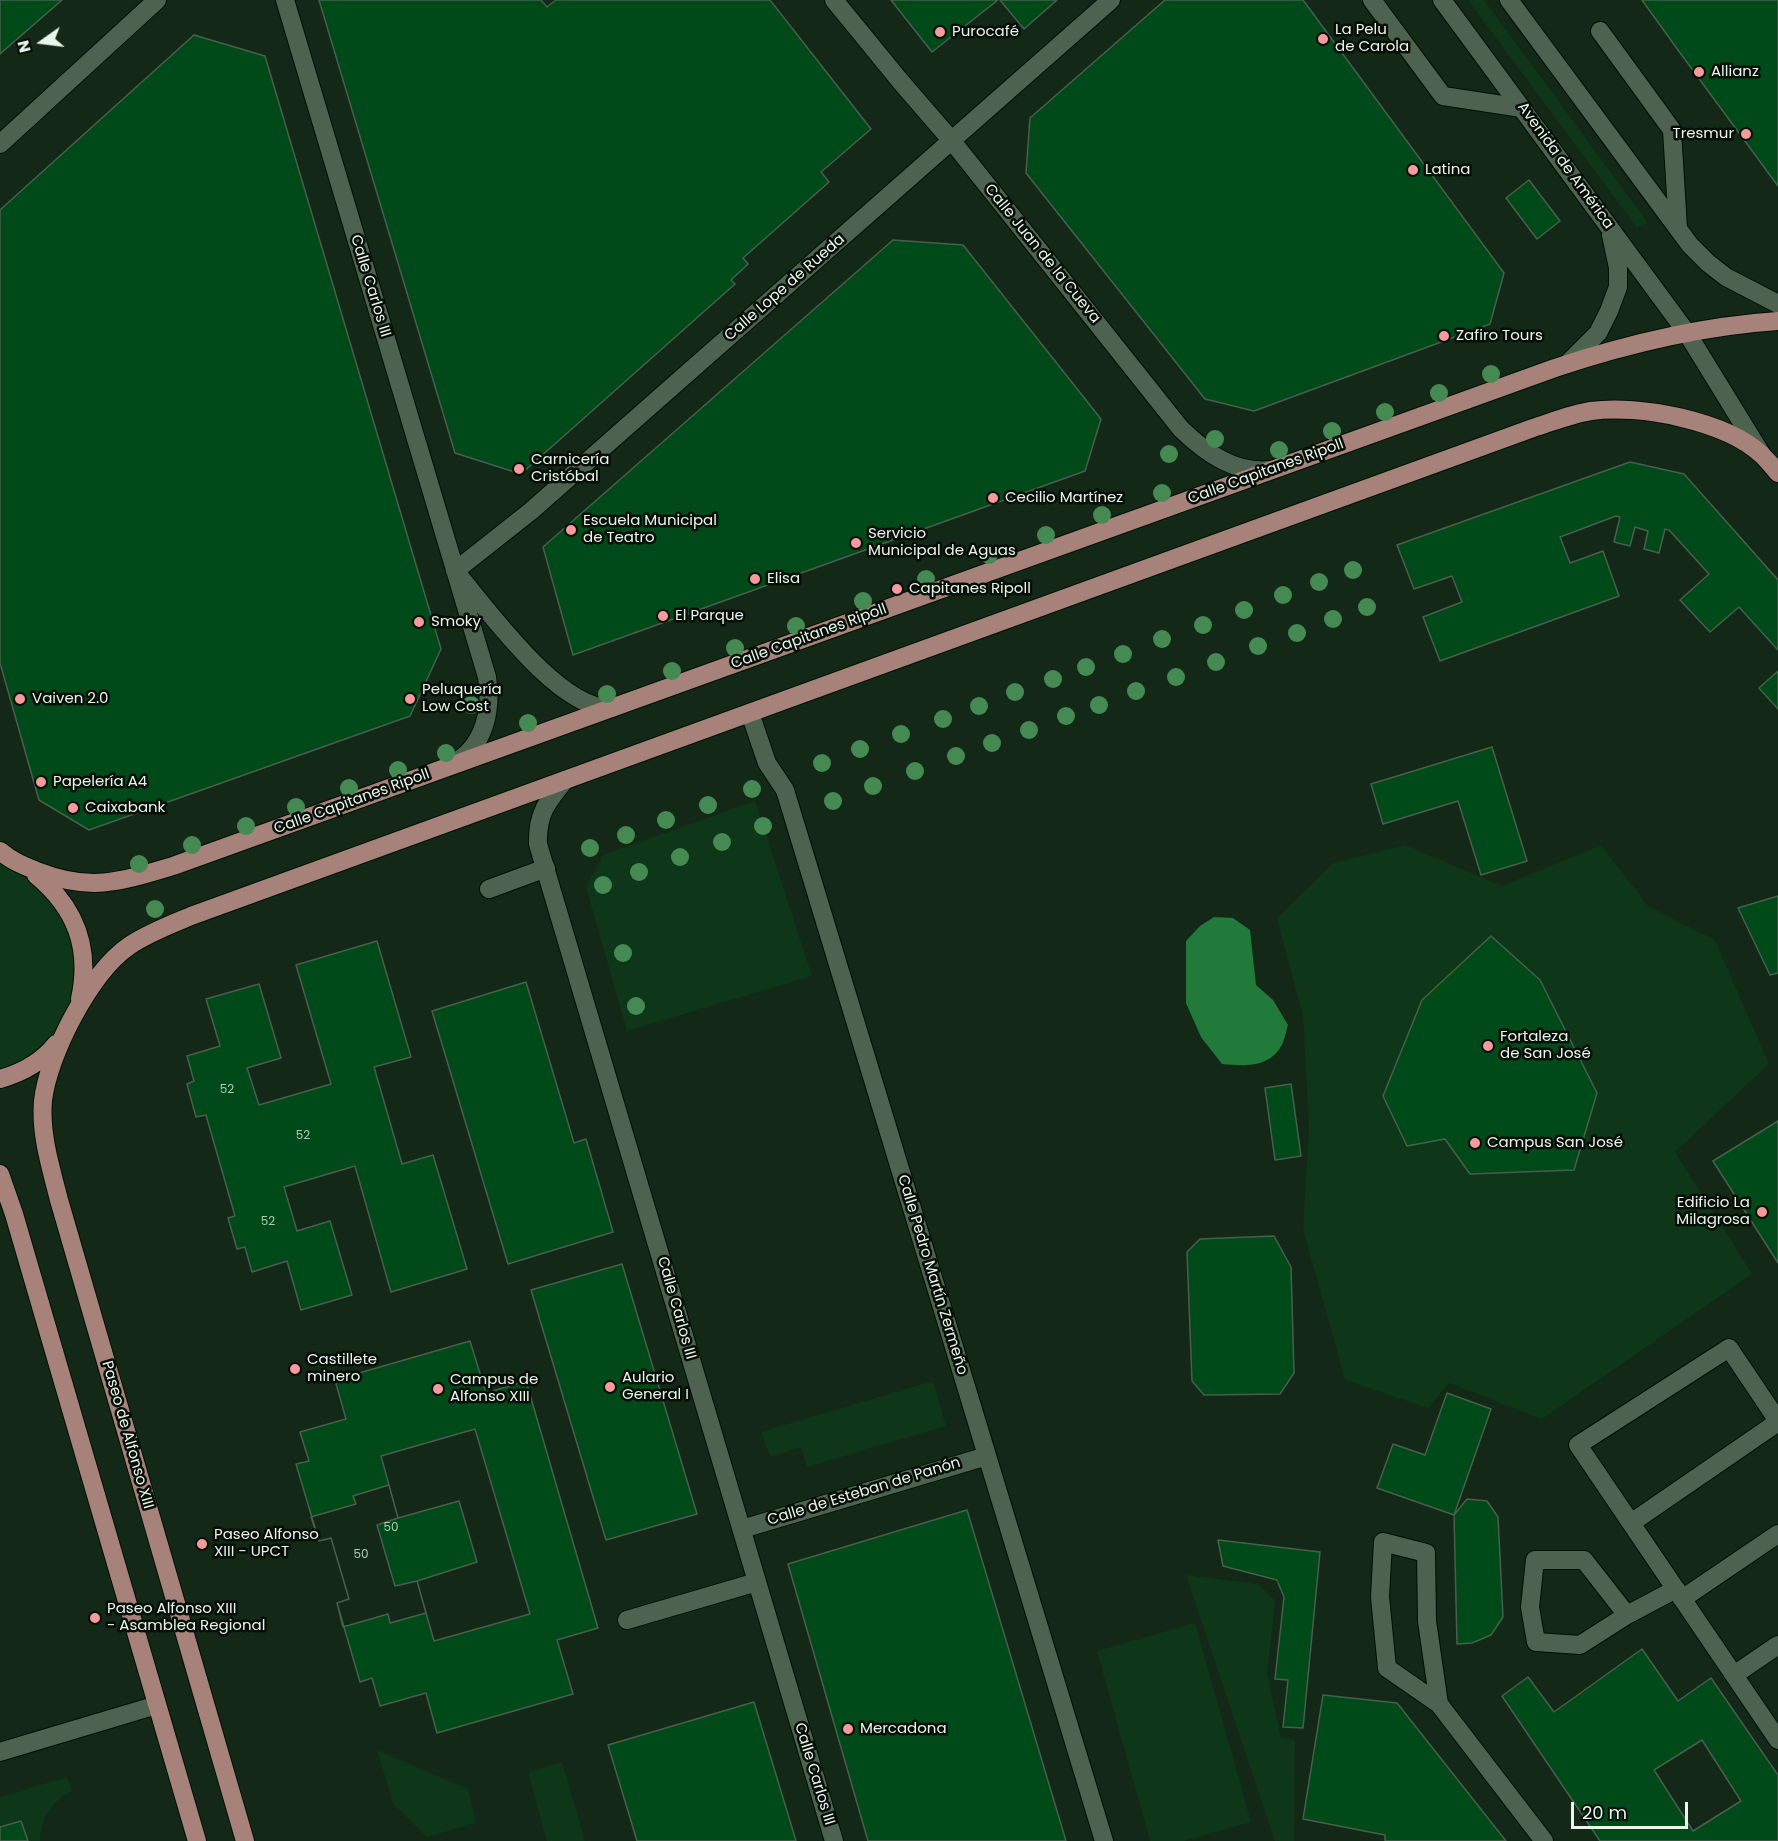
<!DOCTYPE html>
<meta charset="utf-8">
<style>
body{margin:0}
#map{position:relative;width:1778px;height:1841px;overflow:hidden;background:#142817;font-family:Poppins,sans-serif}
canvas{display:block}
.north{position:absolute;left:12px;top:12px;width:60px;height:60px;-webkit-text-stroke:4px #060e07;paint-order:stroke;rotate:256deg;font-size:16px;font-weight:700;line-height:24px;text-align:center;color:#e8f5ea}
.north::after{content:'';display:block;margin:auto;width:21px;height:27px;background:#e8f5ea;clip-path:polygon(50% 0,100% 100%,50% 72%,0 100%)}
.scale{position:absolute;left:1571px;top:1802px;width:117px;height:27px;box-sizing:border-box;border:3px solid #e8f5ea;border-top:0;padding-left:8px;font-size:18px;line-height:21px;white-space:nowrap;color:#e8f5ea;-webkit-text-stroke:4px #060e07;paint-order:stroke}
</style>
<div id="map">
<canvas width="1778" height="1841"></canvas>
<div class="north">N</div>
<div class="scale">20 m</div>
</div>
<script>
const ctx = document.querySelector('canvas').getContext('2d');
ctx.lineJoin = 'round';
function fillPath(path, color) { ctx.fillStyle = color; ctx.fill(path, 'evenodd'); }
function trace(path, color, width, dash) { ctx.strokeStyle = color; ctx.lineWidth = width; ctx.lineCap = dash ? 'butt' : 'round'; ctx.setLineDash(dash || []); ctx.stroke(path); }
function label(font, color, halo, rows, align = 'center') {
  ctx.font = font + ' Poppins,sans-serif'; ctx.lineWidth = 5; ctx.setLineDash([]); ctx.textBaseline = 'middle'; ctx.strokeStyle = halo; ctx.fillStyle = color; for (const [text, x, y, turn = 0] of rows) {
    ctx.save(); ctx.translate(x, y); ctx.rotate((+turn || 0) * Math.PI / 180); ctx.textAlign = isNaN(turn) ? turn : align; if (halo) ctx.strokeText(text, 0, 0); ctx.fillText(text, 0, 0); ctx.restore();
  }
}
const green = new Path2D(`
 M1468,0H1484L1648,223L1637,228Z
 M755,801L812,976L627,1031L586,887L603,855Z
 M1405,845L1502,886L1601,845L1648,906L1715,940L1769,1064L1675,1152L1752,1274L1542,1419L1449,1383L1428,1408L1345,1380L1303,1229L1309,1126L1303,1016L1277,918L1333,863Z
 M0,858L35,874L81,940L68,1028L0,1079Z
 M933,1381L946,1426L807,1467L801,1447L770,1457L761,1432Z
 M1186,1575L1258,1584L1275,1601L1267,1674L1281,1737L1295,1740L1294,1841H1275Z
 M1195,1623L1251,1822L1184,1841H1150L1097,1651Z
 M377,1750L468,1789L476,1823L427,1837L393,1803Z
 M562,1762L585,1841H547L528,1772Z
 M67,1777L72,1791C51,1802 41,1817 40,1841H28L21,1821L0,1827V1797Z`);
const water = new Path2D(`
 M1214,917L1233,918L1250,930L1256,985L1273,1000L1288,1025C1286,1032 1284,1043 1280,1048C1267,1068 1243,1066 1222,1064L1201,1037L1186,1003V941L1200,926Z`);
const building = new Path2D(`
 M0,0H62L0,54Z
 M319,0H541L547,7L556,0H770L871,129L821,172L829,182L743,258L748,264L731,280L735,284L521,474L455,453Z
 M891,0H998L932,52Z
 M1000,0H1057L1024,29Z
 M1165,0H1303L1504,273L1490,324L1254,411L1205,399L1026,173L1030,118Z
 M1642,0H1778V186L1678,50Z
 M194,35L265,56L441,649L410,716L89,830L39,800L0,663V210Z
 M1529,180L1560,221L1537,239L1506,198Z
 M893,240L963,245L1101,419L1085,471L573,655L543,547Z
 M1630,462L1684,474L1778,580V650L1739,607L1710,632L1680,600L1709,574L1669,530L1665,529L1659,553L1644,549L1648,531L1635,527L1630,546L1614,542L1620,517L1616,516L1560,537L1570,563L1603,551L1619,596L1440,661L1423,617L1462,602L1452,576L1414,589L1397,545Z
 M1778,671V709L1759,688Z
 M1492,747L1527,861L1481,875L1458,801L1383,824L1371,784Z
 M1778,896V973L1770,975L1738,908Z
 M1491,936L1540,980L1597,1093L1574,1170L1470,1174L1445,1139L1407,1146L1383,1096L1422,1000Z
 M377,941L411,1057L374,1067L402,1164L433,1155L467,1269L391,1292L355,1166L284,1187L297,1231L330,1221L352,1295L301,1310L287,1261L252,1272L245,1247L237,1249L228,1218L235,1216L206,1115L196,1117L187,1084L194,1081L187,1056L220,1046L206,999L259,984L281,1058L247,1068L259,1105L331,1084L296,965Z
 M526,982L574,1143L586,1139L613,1232L508,1264L432,1011Z
 M1291,1084L1301,1156L1275,1160L1265,1088Z
 M1778,1121V1263L1713,1161Z
 M1274,1236L1291,1267L1294,1373L1280,1394L1204,1395L1192,1381L1187,1252L1200,1239Z
 M622,1264L697,1514L606,1540L531,1290Z
 M470,1341L486,1393L526,1381L598,1628L557,1640L573,1694L437,1733L426,1693L380,1706L372,1678L360,1682L337,1603L349,1599L331,1538L319,1541L296,1464L309,1461L300,1432L346,1419L335,1380ZM475,1429L530,1614L434,1641L417,1581L477,1562L459,1501L398,1518L381,1456Z
 M1447,1393L1491,1409L1454,1515L1377,1488L1393,1444L1425,1455Z
 M389,1485L398,1518L377,1525L395,1586L417,1581L426,1613L390,1623L388,1614L343,1627L337,1603L349,1599L331,1538L319,1541L311,1517L356,1504L353,1496Z
 M1467,1499L1487,1501L1498,1517L1503,1617L1491,1635L1472,1643L1457,1644L1454,1515Z
 M967,1510L1066,1841H868L788,1564Z
 M1218,1540L1320,1552L1303,1728L1283,1727L1288,1680L1275,1679L1284,1597L1277,1580L1223,1566Z
 M1642,1649L1678,1701L1711,1678L1778,1775V1841H1600L1502,1696L1528,1677L1554,1712ZM1702,1740L1741,1801L1693,1831L1654,1770Z
 M1323,1695L1397,1703L1506,1841H1385V1835L1303,1819Z
 M754,1702L796,1841H637L608,1745Z
 M21,1821L28,1841H0V1827Z`);
const service = new Path2D(`
 M1372,0L1443,96L1522,108
 M1600,31L1672,130L1678,228
 M489,889L546,868
 M1778,1421L1729,1348L1578,1445L1778,1740
 M1631,1523L1778,1422
 M1682,1599L1778,1534
 M1627,1615L1580,1645L1536,1642L1530,1607L1535,1560H1584L1627,1615L1676,1589
 M627,1620L757,1582
 M1734,1675L1778,1645
 M1439,1704L1427,1621L1426,1553L1383,1542L1380,1597L1387,1668L1439,1704L1544,1841`);
const pedestrian = new Path2D(`
 M750,713L767,763L785,790L1104,1841
 M742,1529L987,1456
 M0,1752L157,1705`);
const minor = new Path2D(`
 M285,0L487,677C492,709 485,746 454,763
 M834,0L901,82L952,141L1181,429C1206,453 1235,474 1271,470
 M0,144L157,0
 M455,571L531,511L1111,0
 M460,577C491,614 561,711 612,708
 M565,780C547,802 537,814 538,844L834,1841`);
const secondary = new Path2D(`
 M1442,0L1687,333L1762,455
 M1509,0L1690,245L1708,263L1726,277L1778,304
 M1567,364L1598,333L1609,311L1618,287V268L1611,235`);
const primary = new Path2D(`
 M0,851C12,861 22,865 37,871C90,892 120,882 173,866L1555,368C1627,344 1702,326 1778,321
 M36,875C76,908 91,948 80,999
 M0,1079C21,1073 42,1062 56,1044
 M0,1174L14,1214L197,1841
 M245,1841L59,1200C51,1168 40,1134 43,1101C48,1055 90,973 129,946C148,933 170,925 191,916L1533,428C1552,422 1571,414 1591,411C1639,404 1726,421 1762,455C1768,461 1773,467 1778,473`);
const trees = [
 [1491,374],
 [1439,393],
 [1385,412],
 [1332,431],
 [1215,439],
 [1279,450],
 [1169,454],
 [1162,493],
 [1102,515],
 [1046,535],
 [989,555],
 [1353,570],
 [926,579],
 [1319,582],
 [1283,595],
 [863,601],
 [1367,607],
 [1244,610],
 [1333,619],
 [1203,625],
 [796,626],
 [1297,633],
 [1162,639],
 [1258,646],
 [735,648],
 [1123,654],
 [1216,662],
 [1086,667],
 [672,671],
 [1176,677],
 [1053,679],
 [1136,691],
 [1015,692],
 [607,694],
 [471,705],
 [1099,705],
 [979,706],
 [1066,716],
 [943,719],
 [528,723],
 [1029,730],
 [901,734],
 [992,743],
 [860,749],
 [446,753],
 [956,756],
 [822,763],
 [398,770],
 [915,771],
 [873,786],
 [349,788],
 [752,789],
 [833,801],
 [708,805],
 [296,807],
 [666,820],
 [246,826],
 [763,826],
 [626,835],
 [722,842],
 [192,845],
 [590,848],
 [680,857],
 [139,864],
 [639,872],
 [603,885],
 [155,909],
 [623,953],
 [636,1006]
];
const markers = [
 [940,32,6,"#f59b9c"],
 [1323,39,6,"#f59b9c"],
 [1699,72,6,"#f59b9c"],
 [1746,134,6,"#f59b9c"],
 [1413,170,6,"#f59b9c"],
 [1444,336,6,"#f59b9c"],
 [519,469,6,"#f59b9c"],
 [993,498,6,"#f59b9c"],
 [571,530,6,"#f59b9c"],
 [856,543,6,"#f59b9c"],
 [755,579,6,"#f59b9c"],
 [897,589,6,"#f59b9c"],
 [663,616,6,"#f59b9c"],
 [419,622,6,"#f59b9c"],
 [20,699,6,"#f59b9c"],
 [410,699,6,"#f59b9c"],
 [41,782,6,"#f59b9c"],
 [73,808,6,"#f59b9c"],
 [1488,1046,6,"#f59b9c"],
 [1475,1143,6,"#f59b9c"],
 [1762,1212,6,"#f59b9c"],
 [295,1369,6,"#f59b9c"],
 [610,1387,6,"#f59b9c"],
 [438,1389,6,"#f59b9c"],
 [202,1544,6,"#f59b9c"],
 [95,1618,6,"#f59b9c"],
 [848,1729,6,"#f59b9c"]
];
const numberNames = [
 ["52",227,1090],
 ["52",303,1136],
 ["52",268,1222],
 ["50",391,1528],
 ["50",361,1555]
];
const poiNames = [
 ["La Pelu",1335,30],
 ["de Carola",1335,47],
 ["Purocafé",952,32],
 ["Allianz",1711,72],
 ["Tresmur",1734,134,"right"],
 ["Latina",1425,170],
 ["Zafiro Tours",1456,336],
 ["Carnicería",531,460],
 ["Cristóbal",531,477],
 ["Cecilio Martínez",1005,498],
 ["Escuela Municipal",583,521],
 ["de Teatro",583,538],
 ["Servicio",868,534],
 ["Municipal de Aguas",868,551],
 ["Elisa",767,579],
 ["Capitanes Ripoll",909,589],
 ["El Parque",675,616],
 ["Smoky",431,622],
 ["Peluquería",422,690],
 ["Low Cost",422,707],
 ["Vaiven 2.0",32,699],
 ["Papelería A4",53,782],
 ["Caixabank",85,808],
 ["Fortaleza",1500,1037],
 ["de San José",1500,1054],
 ["Campus San José",1487,1143],
 ["Edificio La",1750,1203,"right"],
 ["Milagrosa",1750,1220,"right"],
 ["Castillete",307,1360],
 ["minero",307,1377],
 ["Aulario",622,1378],
 ["General I",622,1395],
 ["Campus de",450,1380],
 ["Alfonso XIII",450,1397],
 ["Paseo Alfonso",214,1535],
 ["XIII - UPCT",214,1552],
 ["Paseo Alfonso XIII",107,1609],
 ["- Asamblea Regional",107,1626],
 ["Mercadona",860,1729]
];
const streetNames = [
 ["Avenida de América",1565,166,54],
 ["Calle Juan de la Cueva",1042,254,51],
 ["Calle Carlos III",370,286,73],
 ["Calle Lope de Rueda",785,288,-41],
 ["Calle Capitanes Ripoll",1266,472,-20],
 ["Calle Capitanes Ripoll",809,637,-20],
 ["Calle Capitanes Ripoll",352,802,-20],
 ["Calle Pedro Martín Zermeño",932,1275,73],
 ["Calle Carlos III",676,1308,74],
 ["Paseo de Alfonso XIII",127,1435,74],
 ["Calle de Esteban de Panón",864,1492,-17],
 ["Calle Carlos III",814,1774,73]
];
fillPath(green, '#0e3618');
fillPath(water, '#227a3a');
fillPath(building, '#004919');
trace(building, '#495f4c', 1.5);
trace(service, '#011103', 20);
trace(pedestrian, '#011103', 20);
trace(minor, '#011103', 20);
trace(secondary, '#011103', 20);
trace(primary, '#011103', 20);
trace(service, '#4d6350', 18);
trace(pedestrian, '#4d6350', 18);
trace(minor, '#4d6350', 18);
trace(secondary, '#4d6350', 18);
trace(primary, '#a6827a', 18);
ctx.fillStyle = '#468a53';
for (const [x, y] of trees) { ctx.beginPath(); ctx.arc(x, y, 9, 0, 2 * Math.PI); ctx.fill(); }
for (const [x, y, r, color] of markers) { const dot = new Path2D(); dot.arc(x, y, r, 0, 2 * Math.PI); ctx.fillStyle = color; ctx.fill(dot); trace(dot, '#060e07', 2); }
label('12px', '#aecab6', null, numberNames);
label('15px', '#e8f5ea', '#060e07', poiNames, 'left');
label('15px', '#e8f5ea', '#060e07', streetNames);
</script>
